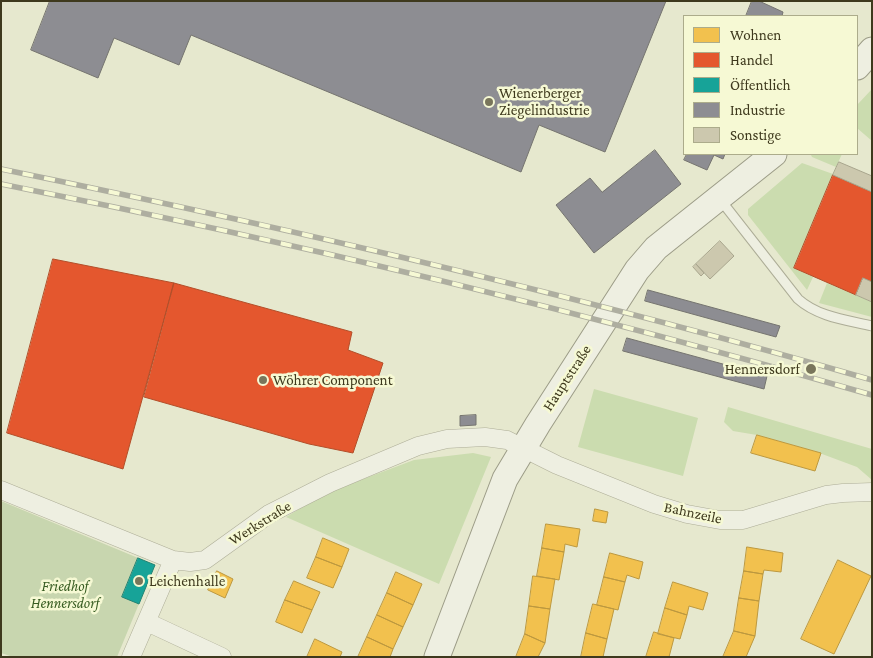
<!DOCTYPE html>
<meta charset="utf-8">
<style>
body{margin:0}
#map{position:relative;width:873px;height:658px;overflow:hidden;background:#e6e8ce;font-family:"Crimson Pro",serif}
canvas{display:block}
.frame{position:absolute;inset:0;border:2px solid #3e391d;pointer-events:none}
.legend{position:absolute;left:683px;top:15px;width:175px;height:140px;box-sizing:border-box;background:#f6f9d4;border:1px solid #acac8b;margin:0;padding:6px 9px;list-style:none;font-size:15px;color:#3e391d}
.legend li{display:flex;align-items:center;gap:10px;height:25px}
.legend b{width:25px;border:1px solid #acac8b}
</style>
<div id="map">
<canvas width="873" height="658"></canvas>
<div class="frame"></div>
<ul class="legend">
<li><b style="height:14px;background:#f2c14e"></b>Wohnen</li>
<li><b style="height:14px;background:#e4572e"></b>Handel</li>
<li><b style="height:14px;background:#17a398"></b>Öffentlich</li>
<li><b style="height:14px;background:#8d8d92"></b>Industrie</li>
<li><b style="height:14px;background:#ccc8ae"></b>Sonstige</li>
</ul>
</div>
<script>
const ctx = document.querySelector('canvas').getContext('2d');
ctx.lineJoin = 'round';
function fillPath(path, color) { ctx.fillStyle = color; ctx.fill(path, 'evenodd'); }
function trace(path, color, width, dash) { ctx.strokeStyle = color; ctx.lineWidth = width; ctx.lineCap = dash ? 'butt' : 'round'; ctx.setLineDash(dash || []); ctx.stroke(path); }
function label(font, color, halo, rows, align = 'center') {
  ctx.font = font + ' "Crimson Pro",serif'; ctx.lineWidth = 5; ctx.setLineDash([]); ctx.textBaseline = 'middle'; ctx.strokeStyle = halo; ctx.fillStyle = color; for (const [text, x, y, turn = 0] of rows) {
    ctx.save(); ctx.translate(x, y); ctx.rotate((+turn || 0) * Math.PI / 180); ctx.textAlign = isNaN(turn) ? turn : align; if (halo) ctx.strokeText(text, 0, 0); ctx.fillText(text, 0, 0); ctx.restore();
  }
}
const green = new Path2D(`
 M872,89V141L857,128V105Z
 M813,154H842L836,167L812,157L811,155Z
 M802,163L833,174L794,268L813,277L807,290L748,215V209Z
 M827,283L872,302V317L819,303Z
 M594,389L698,418L683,476L578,447Z
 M728,407L872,449V480L857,467L814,451L757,435L733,431L724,422Z
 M473,453L491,457L439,584L286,517L326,493L414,460Z`);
const cemetery = new Path2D(`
 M1,501L155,565L117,657H13L1,653Z`);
const homes = new Path2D(`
 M757,435L821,453L815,471L751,453Z
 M595,509L608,512L606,523L593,521Z
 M546,524L580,529L577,547L565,544L564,552L542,548Z
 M323,538L349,549L342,567L316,557Z
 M747,547L783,553L781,572L764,570L763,574L744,571Z
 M542,548L564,552L559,580L537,576Z
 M610,553L643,562L639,579L627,575L625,582L604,577Z
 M316,557L342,567L333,588L307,578Z
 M838,560L871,576L834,654L801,639Z
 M217,571L233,579L225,598L208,590Z
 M744,571L763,574L759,601L739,598Z
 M396,572L422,584L413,605L387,593Z
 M533,576L555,579L550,609L529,606Z
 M604,577L625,582L618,610L597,605Z
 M294,581L320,592L312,610L285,600Z
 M673,582L708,593L703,610L689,606L687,615L665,608Z
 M387,593L413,605L403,627L377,615Z
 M739,598L759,601L755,636L734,631Z
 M285,600L312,610L302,633L276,622Z
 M593,604L614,609L607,639L586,633Z
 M529,606L550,609L545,643L525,634Z
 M665,608L687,615L680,639L658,634Z
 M377,615L403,627L393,649L367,637Z
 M734,631L755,636L746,657H723Z
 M654,632L674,638L669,657H646Z
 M586,633L607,639L603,657H581Z
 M525,634L545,643L538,657H516Z
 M367,637L393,649L390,657H358Z
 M315,639L342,652L340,657H307Z`);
const shops = new Path2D(`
 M833,175L872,192V282L863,278L856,295L794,268Z
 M53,259L174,283L123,469L7,433Z
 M174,283L352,332L348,350L383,363L353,453L309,444L144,397Z`);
const public = new Path2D(`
 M138,558L155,565L139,604L122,597Z`);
const industry = new Path2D(`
 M50,1H666L605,152L539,125L521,172L191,35L179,65L114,38L98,78L31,50Z
 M752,1H759L783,12L782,16H746Z
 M655,150L681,184L594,253L556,205L590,178L602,192Z
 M687,154H725L723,159L714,155L707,170L684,160Z
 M648,290L780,326L776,337L645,301Z
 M627,338L767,376L764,389L623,351Z
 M476,415V425L460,426V416Z`);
const building = new Path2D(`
 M839,162L872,176V192L833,175Z
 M720,241L734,256L710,279L696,264Z
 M696,264L704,273L701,276L693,267Z
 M863,278L872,282V302L856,295Z`);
const lane = new Path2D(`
 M719,198L798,299C818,317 847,320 872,326`);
const street = new Path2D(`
 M1,490L173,560L190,562L205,560L269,514L330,483L418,446L447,439L485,437L507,440L557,465L654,504L687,514L720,520H743L826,495L843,493L872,492
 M147,622L222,657
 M131,657L173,560`);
const secondary = new Path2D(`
 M857,67L872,50
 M437,657L505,479L538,424L637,270L656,248L671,236L774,154`);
const rail = new Path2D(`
 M1,169C294,229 584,297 872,380
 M1,184C294,242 585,312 872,395`);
const markers = [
 [489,102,5,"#79765b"],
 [811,369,6,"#79765b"],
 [263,380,5,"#79765b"],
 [139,581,5,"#79765b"]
];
const poiNames = [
 ["Wienerberger",499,93],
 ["Ziegelindustrie",499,110],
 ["Hennersdorf",800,369,"right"],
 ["Wöhrer Component",273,380],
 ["Leichenhalle",149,581]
];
const streetNames = [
 ["Hauptstraße",567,378,-57],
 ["Bahnzeile",693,513,12],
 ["Werkstraße",260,523,-32]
];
const parkNames = [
 ["Friedhof",65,586],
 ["Hennersdorf",65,603]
];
fillPath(green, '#cbdcaf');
fillPath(cemetery, '#c8d6af');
fillPath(homes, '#f2c14e');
trace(homes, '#bc983f', 1);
fillPath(shops, '#e4572e');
trace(shops, '#b24e29', 1);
fillPath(public, '#17a398');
trace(public, '#238373', 1);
fillPath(industry, '#8d8d92');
trace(industry, '#75746f', 1);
fillPath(building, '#ccc8ae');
trace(building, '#a8a58d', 1);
trace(lane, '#adad97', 11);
trace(street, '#adad97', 19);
trace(secondary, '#9c9c87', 27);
trace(lane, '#eeefe1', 9);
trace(street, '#eeefe1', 18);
trace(secondary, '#eeefe1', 25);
trace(rail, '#aeaea0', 5.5);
trace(rail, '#f6f9d4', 4, [11]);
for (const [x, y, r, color] of markers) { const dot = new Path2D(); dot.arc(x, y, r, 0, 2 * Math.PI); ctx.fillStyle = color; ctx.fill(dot); trace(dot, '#f6f9d4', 2); }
label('15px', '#3e391d', '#f6f9d4', poiNames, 'left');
label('15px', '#3e391d', '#f6f9d4', streetNames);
label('italic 15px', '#385d22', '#f6f9d4', parkNames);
</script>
